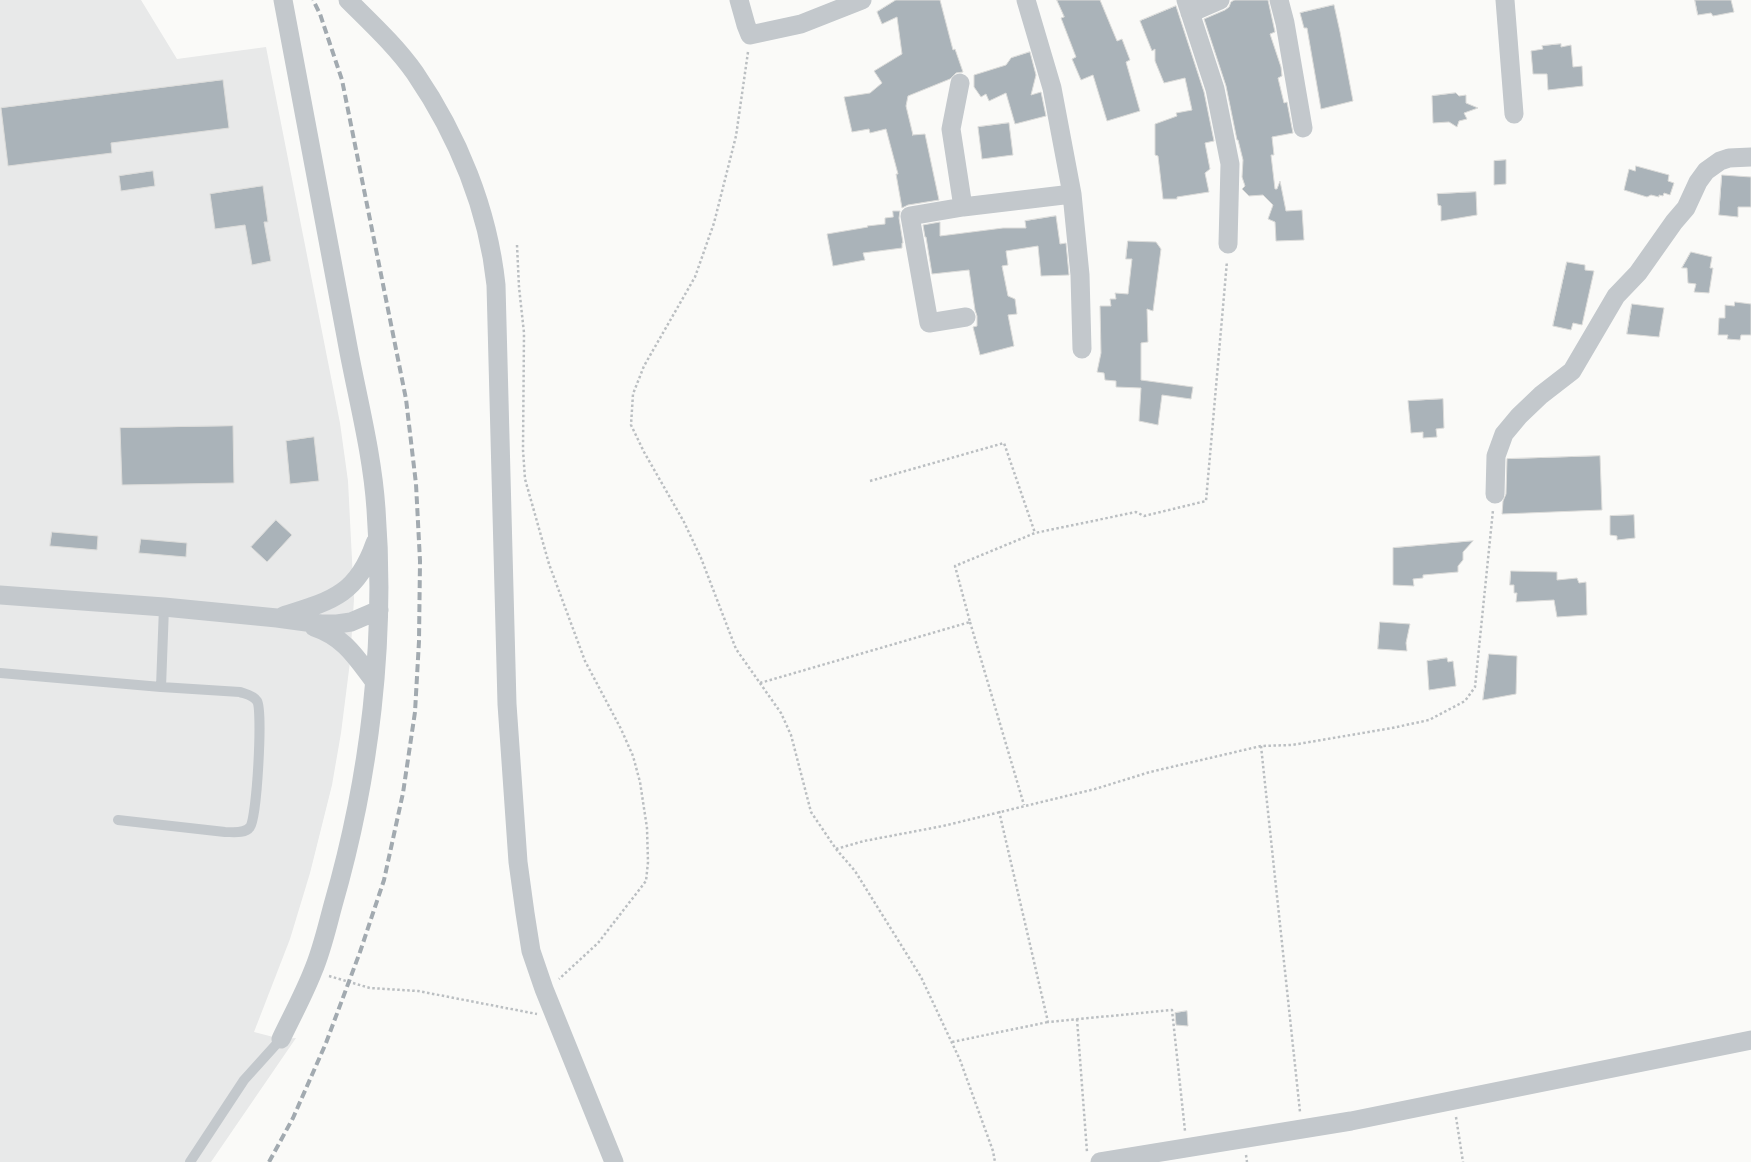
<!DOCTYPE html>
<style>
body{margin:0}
canvas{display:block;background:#fafaf8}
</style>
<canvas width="1751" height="1162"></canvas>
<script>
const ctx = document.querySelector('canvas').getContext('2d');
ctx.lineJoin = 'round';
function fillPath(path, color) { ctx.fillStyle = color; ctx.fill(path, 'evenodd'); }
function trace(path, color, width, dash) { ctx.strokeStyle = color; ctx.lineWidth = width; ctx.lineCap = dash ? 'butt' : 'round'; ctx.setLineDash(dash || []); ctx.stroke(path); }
const built = new Path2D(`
 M0,0H141L177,59L266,47L340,423L348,481L354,599L350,662L341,733L332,785L310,873L290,939L254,1032L281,1039L296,1038L211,1162H0Z`);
const building = new Path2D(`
 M896,0H940L953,50L955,49L963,72L956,73L950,79L908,96L906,106L913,135H912L925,134L939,200L908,205L902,208L896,174H898L886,129L870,133L869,129L852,132L844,97L870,93L882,83L874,71L902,54L897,17L882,24L877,12Z
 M1057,0H1100L1117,41L1122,39L1130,60L1126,62L1140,111L1107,121L1093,75L1081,80L1072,59L1076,57L1061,18L1064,17Z
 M1235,0H1268L1275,32L1270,34L1281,67L1282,76L1278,78L1284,103L1287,102L1293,133L1272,137L1274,155H1271L1275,189H1277L1280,181L1286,211L1302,210L1304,240L1276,241L1275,222L1268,219L1273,205L1263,195L1249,196L1242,189L1245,186L1242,177L1243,160L1238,140H1237L1226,86L1204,19L1225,10L1229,7L1231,2Z
 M1695,0H1731L1734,12L1713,16L1711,13L1698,15Z
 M1334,5L1340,32L1353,101L1321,109L1307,28H1304L1300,13Z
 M1176,6L1204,92L1214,141L1205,143L1210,169L1205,173L1209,192L1177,197V199H1163L1158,156L1155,155V124L1177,116L1176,113L1192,110L1185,78L1164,83L1155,61V49L1152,51L1140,21Z
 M1561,44V47L1571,45L1573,67L1582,66L1583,86L1548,90L1547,74H1533L1531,51L1543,49L1542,46Z
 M1030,52L1036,75L1031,95L1041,92L1046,116L1015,124L1006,93L989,101L986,94L981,97L974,87V75L1006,65L1011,58Z
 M223,80L229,128L111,143L112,153L8,166L1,108Z
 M1456,93L1459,96L1466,95V103L1478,108L1464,113L1467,119L1459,121L1457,127L1449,122L1433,123L1432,96Z
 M1009,123L1013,155L982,159L978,127Z
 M1506,160V184L1494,185V161Z
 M1636,166L1669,175L1668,181L1674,183L1670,195L1664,193L1663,196L1659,195V197L1651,195L1647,197L1624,190L1629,169L1635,171Z
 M153,171L155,186L121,191L119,176Z
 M1722,175L1751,177V207H1738V217L1719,215Z
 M263,186L268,222H264L271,261L252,265L245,225L215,229L210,194Z
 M1476,192L1477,215L1441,221V206L1438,205L1437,194Z
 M893,211H900L899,218L903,243H902V248L863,253L865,260L833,266L827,234L868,227L867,226L885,224V218L893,217Z
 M1056,216L1060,244L1066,243L1069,275L1041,276L1038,246L1006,251L1008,265L1002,266L1008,296L1015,299L1017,314L1008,315L1014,346L980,355L973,327L977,326V316L975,310L969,270L932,274L926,237H925L923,225L940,222V236L1003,228H1026L1025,221Z
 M1128,241L1156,242L1161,249L1153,311L1147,309L1148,342L1141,343V380L1193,387L1191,399L1162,395L1158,425L1139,421L1141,388L1116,387V381L1105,380L1104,373L1097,372L1101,353L1100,306H1111L1110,299H1116L1115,293L1128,294L1132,259H1126Z
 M1691,252L1712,257L1710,268H1713L1709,293L1694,292L1696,284L1688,283L1687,268H1682Z
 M1567,262L1585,265V270L1594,271L1582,325L1573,323L1571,330L1553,326Z
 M1735,302L1751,304V335H1741L1740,340L1727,339L1728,335H1718L1719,318H1725V305L1734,306Z
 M1632,304L1664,308L1659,337L1627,334Z
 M1443,399L1444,428L1436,429L1437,437L1423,438V432L1411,433L1408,401Z
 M233,426L234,483L122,485L120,428Z
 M314,437L319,481L290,484L286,441Z
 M1600,456L1602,510L1502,514L1503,501L1506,494L1507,459Z
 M1634,515L1635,538L1617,540V536L1610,535V516Z
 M276,520L292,535L267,562L251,547Z
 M52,532L98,536L97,550L50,546Z
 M141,539L187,543L186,557L139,553Z
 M1473,541L1463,552V560L1458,566V572L1423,575V578L1413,579L1414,586L1393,585V548Z
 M1511,571L1557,572V580L1577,578L1579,583L1586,582L1587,615L1557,617L1554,600L1516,602L1517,593H1514V585H1510Z
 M1380,622L1410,624L1406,643L1407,651L1378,649Z
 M1489,654L1517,656L1516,694L1483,700Z
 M1447,658L1448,662L1453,661L1456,686L1429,690L1427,661Z
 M1187,1011L1188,1026L1176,1025L1175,1013Z`);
const path = new Path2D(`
 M748,52L736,136L714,223L695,277L644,366L633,394L631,425L644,452L684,522L701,558L736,649L781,713L791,735L811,812L836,849L855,871L921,977L960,1060L993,1151L995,1162
 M517,245L519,287L524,333L523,450L525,479L549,564L585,661L621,729L633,756L640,782L647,828L648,862L646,881L598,943L559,979
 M870,481L1004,443L1035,533
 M970,622L1024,805
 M760,683L970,622L955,566L1035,533L1136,512L1144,516L1206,501L1227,261
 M1261,746L1300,1112
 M999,811L1048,1022L1172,1010L1185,1131
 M836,849L864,841L943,826L1095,789L1150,772L1261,746L1292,745L1392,728L1429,720L1465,701L1475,687L1493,510
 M329,976L370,988L418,991L537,1014
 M1077,1019L1087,1152
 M952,1042L1048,1022
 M1456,1117L1463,1162
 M1246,1155L1247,1162`);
const service = new Path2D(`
 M0,673L161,687L240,692C245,694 253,695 257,701C263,710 257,818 250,827C245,834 233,832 225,832L118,820
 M161,687L164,607
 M190,1162L244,1080L281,1039`);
const minor = new Path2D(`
 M348,0C371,23 396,46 415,73C458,136 488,209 496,285L507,704L518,862L525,913L531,951L544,989L614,1162
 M739,0L746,25L750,35L801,24L862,0
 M1026,0L1052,88L1072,194L1080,275L1082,349
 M1186,0L1215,89L1230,164L1228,244
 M1279,0L1285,23L1303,128
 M1505,0L1514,114
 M1190,13L1220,0
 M960,83L951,129L963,207
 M966,317L929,323L910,216L963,207L1072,194
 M1495,494L1496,456L1504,434L1519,416L1541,395L1572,371L1616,296L1638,273L1674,222L1686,208L1698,182L1706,171L1720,161L1729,158L1751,157
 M0,595L164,607L277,618L321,624H337L351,622L379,610
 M283,616C331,601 357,595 375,543
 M314,627C344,637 356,657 374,681
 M281,1039C292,1016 304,994 313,971C322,950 327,927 333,905C370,777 386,641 376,509C372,450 356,393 346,336C325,224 304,112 283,0
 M1100,1162L1351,1121L1751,1040`);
const rail = new Path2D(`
 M269,1162L293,1118L326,1043L360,952L384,880L403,793L415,712L419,641L420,561L416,484L406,399L342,80L320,14L313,0`);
fillPath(built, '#e8e9e9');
fillPath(building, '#aab3b9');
trace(building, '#dcdcda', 1);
trace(path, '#bbbfc2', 2.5, [2.5, 2.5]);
trace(service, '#c3c8cc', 10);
trace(minor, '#c3c8cc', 19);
trace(rail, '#a2aab0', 4, [8, 4]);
</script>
